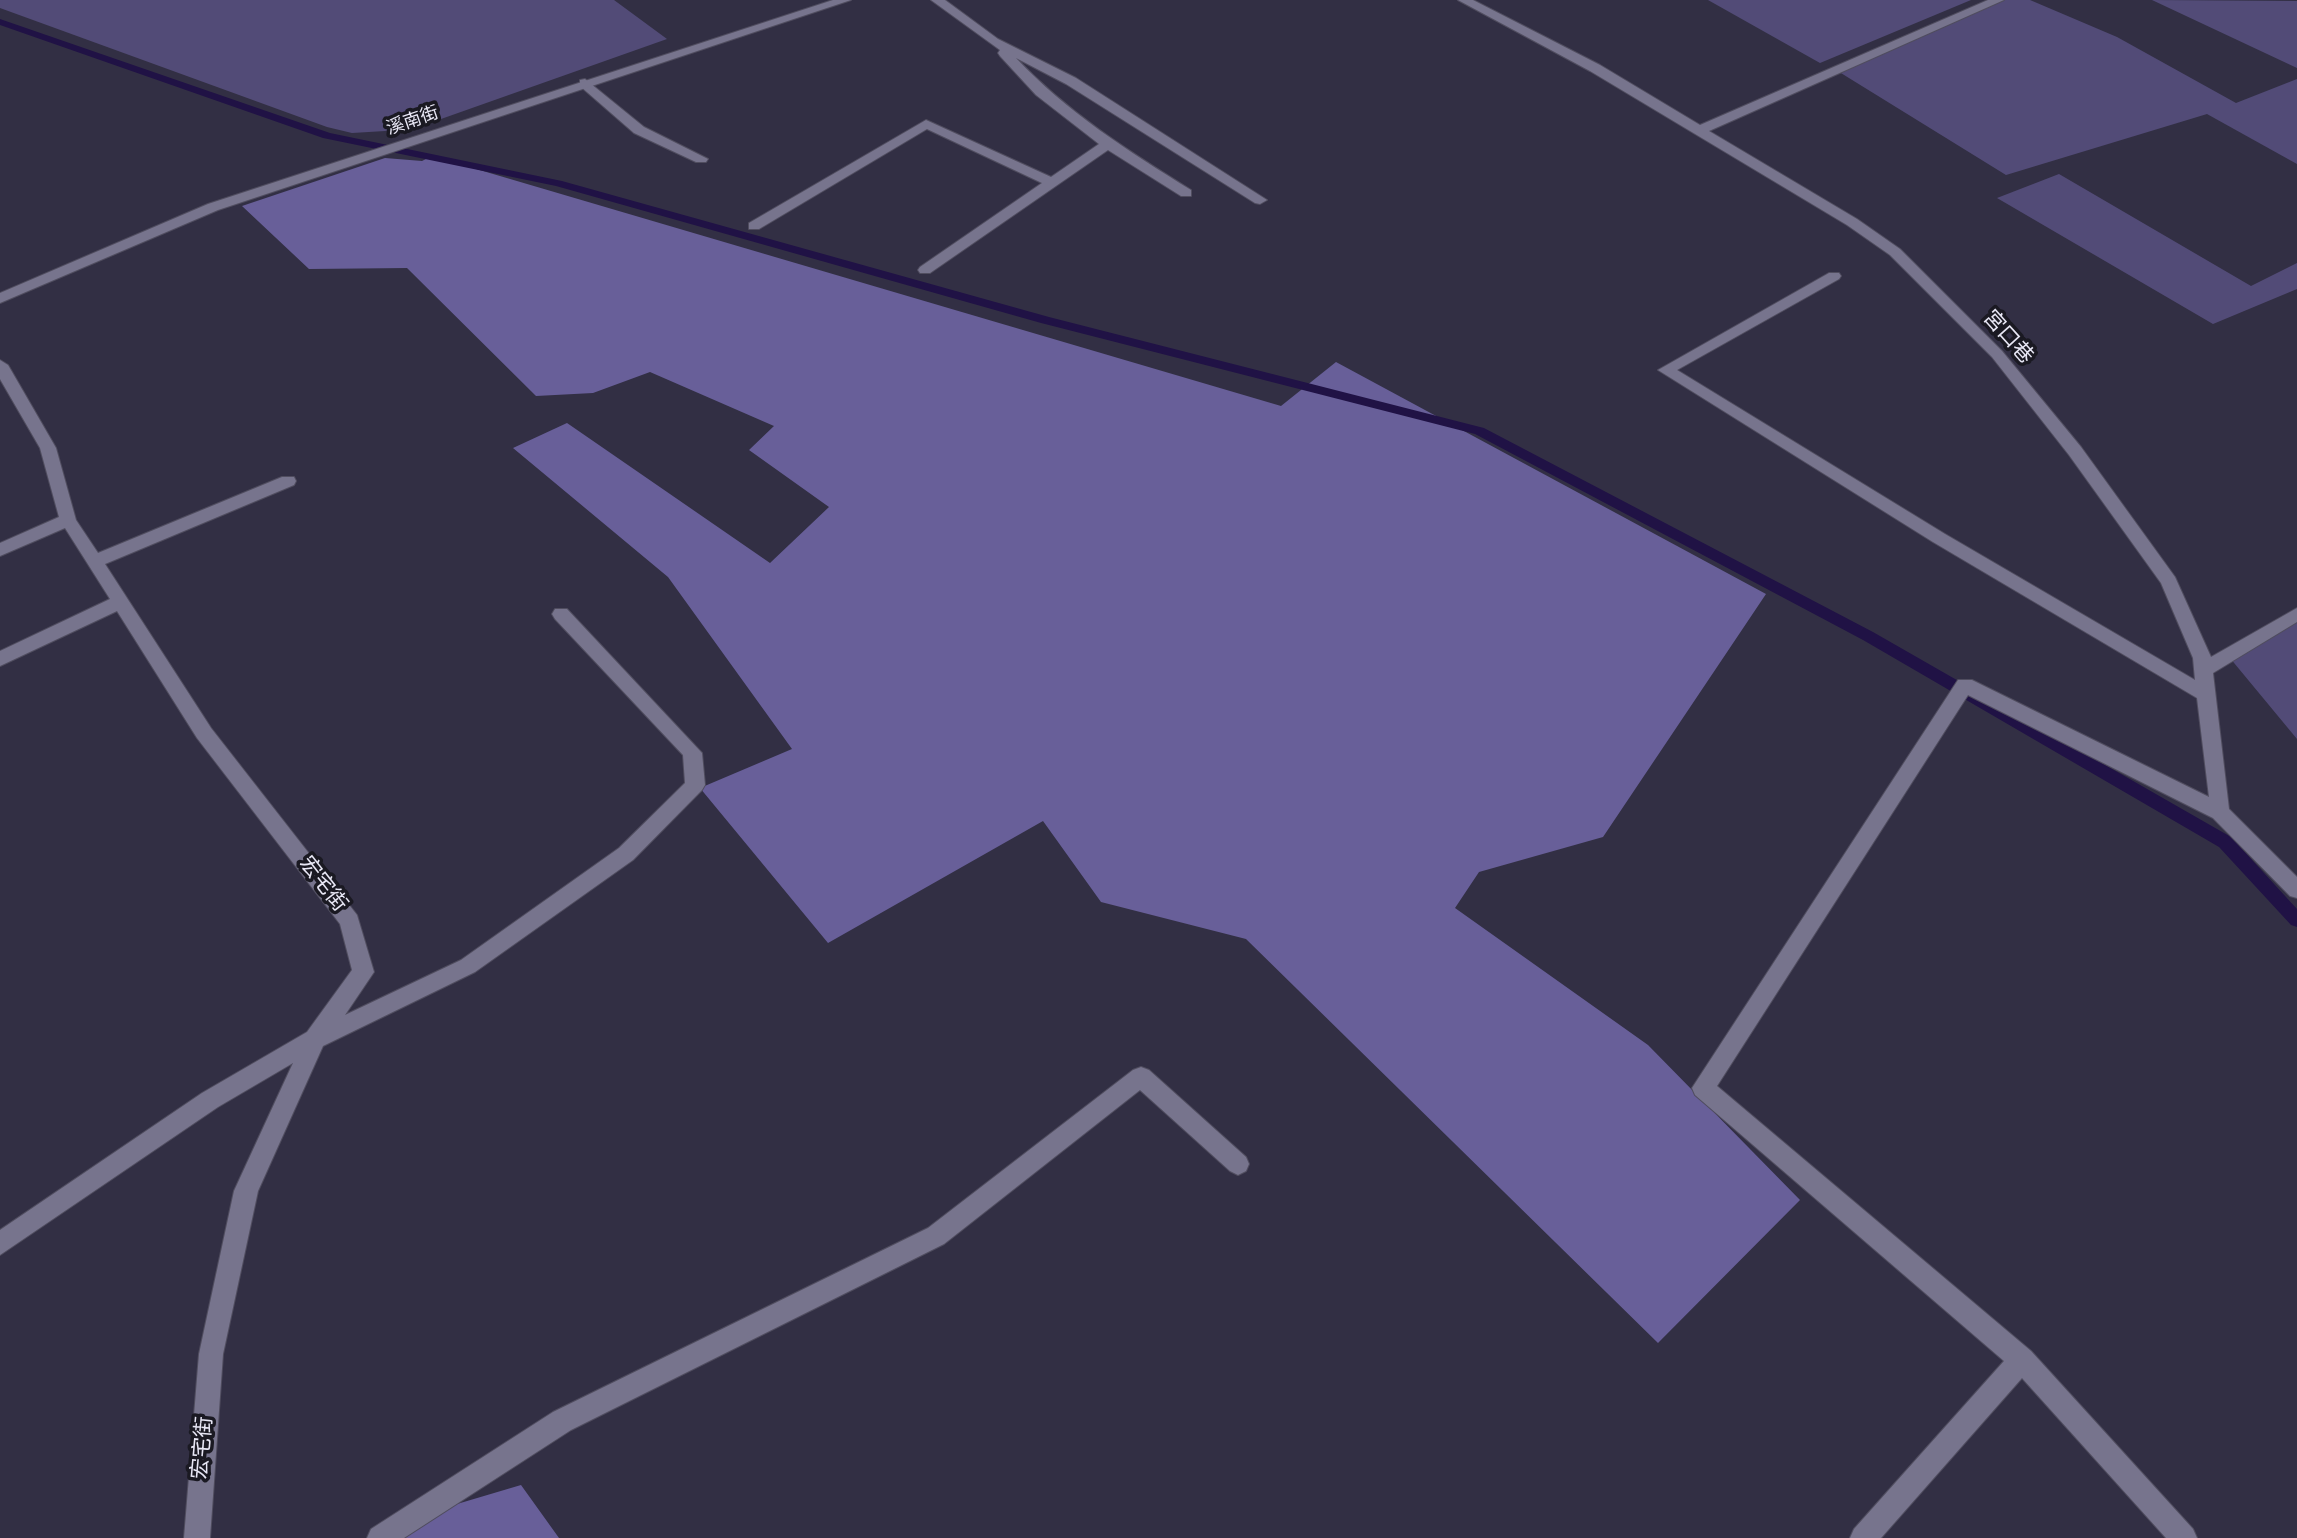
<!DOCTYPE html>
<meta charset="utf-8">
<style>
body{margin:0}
canvas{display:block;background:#322f44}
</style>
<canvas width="2297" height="1538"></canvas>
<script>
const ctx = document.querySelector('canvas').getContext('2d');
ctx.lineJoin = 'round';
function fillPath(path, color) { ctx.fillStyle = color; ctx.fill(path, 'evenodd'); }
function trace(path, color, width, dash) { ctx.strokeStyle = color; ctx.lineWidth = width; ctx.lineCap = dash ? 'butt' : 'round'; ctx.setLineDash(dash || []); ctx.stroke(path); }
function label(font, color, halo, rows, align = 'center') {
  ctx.font = font + ' "Source Sans 3","Noto Sans TC",sans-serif'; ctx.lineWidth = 7; ctx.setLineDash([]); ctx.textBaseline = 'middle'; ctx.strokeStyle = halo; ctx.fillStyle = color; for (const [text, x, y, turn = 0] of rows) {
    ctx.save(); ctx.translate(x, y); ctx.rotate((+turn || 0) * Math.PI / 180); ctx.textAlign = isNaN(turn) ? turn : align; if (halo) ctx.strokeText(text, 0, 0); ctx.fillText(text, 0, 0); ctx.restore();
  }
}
const green = new Path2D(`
 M0,0H614L667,39L441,119L385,131L352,133L327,127L0,8Z
 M1708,0H1971L1820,63Z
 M1996,0H2030L2117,37L2236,103L2297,79V164L2207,114L2006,175L1836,70Z
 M2152,0L2297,1V68Z
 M2059,174L2251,286L2297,263V289L2213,324L1997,198Z
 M2297,612V739L2225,652Z`);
const forest = new Path2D(`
 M432,156L1281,406L1336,362L1766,594L1603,837L1479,872L1455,908L1648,1045L1800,1200L1658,1343L1246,939L1101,902L1043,821L828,943L700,788L792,749L668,577L513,448L567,423L770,563L829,507L749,450L774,426L650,372L593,393L536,396L407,268L309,269L242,206L385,158L422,161Z
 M521,1485L559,1538H390L420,1515Z`);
const stream = new Path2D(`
 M0,19L330,133L562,181L1049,317L1484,428L1873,632L2231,837L2297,909V927L2291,925L2219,847L1863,640L1475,434L1041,323L556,186L323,138L0,25Z`);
const service = new Path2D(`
 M931,0H945L998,39L1076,78L1267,200L1260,204L1255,203L1066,84L1016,58C1067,112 1128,151 1191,190V196H1181L1108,150L930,273H920L918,270L920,267L1042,183L927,129L759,229H749V223L926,120L1051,177L1099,144L1036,95L1000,56L998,53L1000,50Z
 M1458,0H1473L1600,65L1700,125L1988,0H2004L1709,131L1857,219L1900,249L2002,351L2081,447L2175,577L2211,657L2297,608V622L2213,673L2229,809L2297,877V898L2290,896L2213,818L1968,695L1717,1086L2031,1351L2193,1529L2197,1538H2166L2022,1378L1881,1538H1850L1854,1529L2004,1361L1695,1095L1692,1088L1958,680H1972L2209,797L2197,698L1933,542L1658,370L1829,273H1839L1841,276L1839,279L1677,370L1945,534L2195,680L2193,658L2161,583L2069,455L1992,357L1890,255L1847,225L1590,71Z
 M585,79L644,127L708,159L706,162H696L634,133L580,86V80Z
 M0,360L8,365L56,448L76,520L98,553L282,477H294L296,481L294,485L105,564L211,728L357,915L374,972L345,1015L461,960L619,848L685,783L683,755L555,619L552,614L555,609H567L702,753L705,785L702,790L633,860L475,972L323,1046L258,1191L223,1354L210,1538H184L199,1354L234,1191L293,1063L218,1107L0,1255V1230L202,1093L307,1032L352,970L340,924L197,738L117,611L0,666V651L110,599L65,528L0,556V543L59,517L40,448L0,379Z
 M1141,1067L1149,1070L1246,1157L1249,1164L1246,1171L1238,1175L1230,1171L1140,1090L944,1244L571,1430L404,1538H367L371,1529L553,1412L928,1228L1133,1070Z`);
const tertiary = new Path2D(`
 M833,0H851L218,210L0,303V293L208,204Z`);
const farStreetnames = [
 ["溪南街",413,122,-19]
];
const streetNames = [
 ["宮口巷",2007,338,48],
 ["宏宅街",322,885,52],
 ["宏宅街",204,1448,-85]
];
fillPath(green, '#524b77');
fillPath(forest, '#685f99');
fillPath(stream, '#201245');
trace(service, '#504d5f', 2);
trace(tertiary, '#504d5f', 2);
fillPath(service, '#77748d');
fillPath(tertiary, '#77748d');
label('18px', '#e8e7f5', '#1a1922', farStreetnames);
label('21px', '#e8e7f5', '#1a1922', streetNames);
</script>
